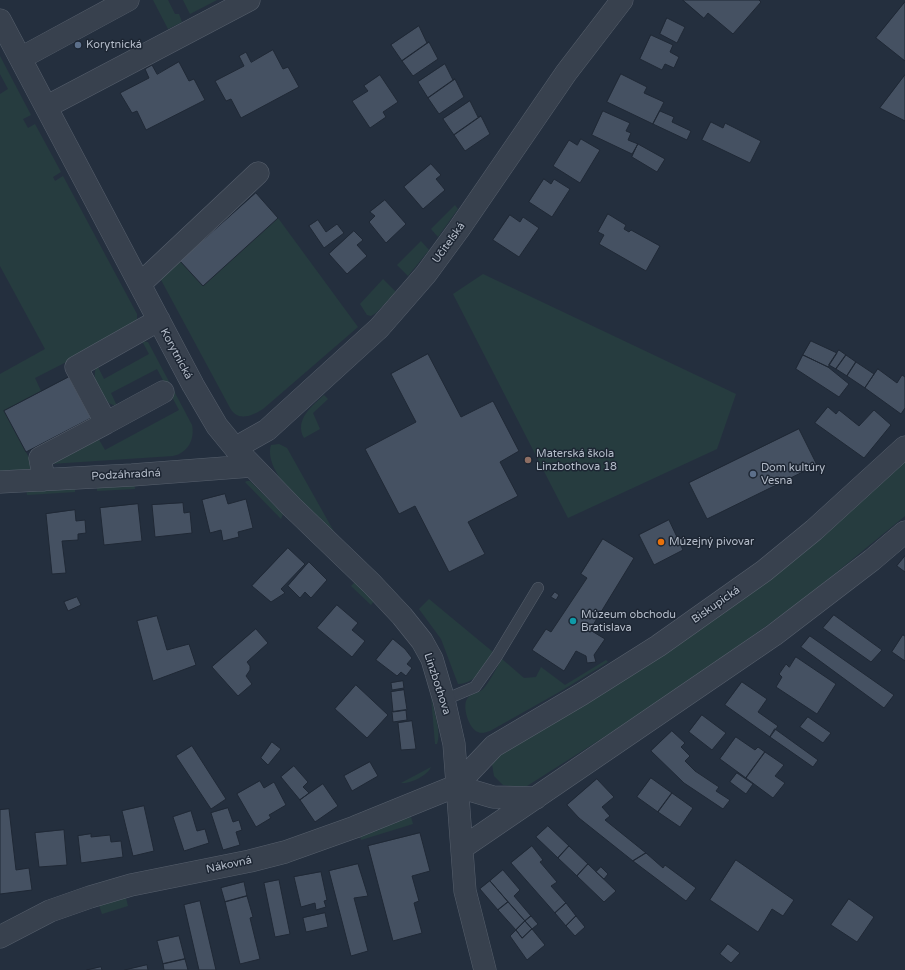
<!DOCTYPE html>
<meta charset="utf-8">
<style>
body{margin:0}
canvas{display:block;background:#242f3e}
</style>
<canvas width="905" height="970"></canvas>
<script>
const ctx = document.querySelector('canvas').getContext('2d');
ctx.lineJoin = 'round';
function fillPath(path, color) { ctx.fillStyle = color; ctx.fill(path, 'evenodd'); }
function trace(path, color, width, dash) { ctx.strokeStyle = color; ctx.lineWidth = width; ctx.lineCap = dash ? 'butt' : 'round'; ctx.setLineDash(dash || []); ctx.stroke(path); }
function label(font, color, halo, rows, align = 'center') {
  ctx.font = font + ' "Varela Round",sans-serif'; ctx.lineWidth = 3; ctx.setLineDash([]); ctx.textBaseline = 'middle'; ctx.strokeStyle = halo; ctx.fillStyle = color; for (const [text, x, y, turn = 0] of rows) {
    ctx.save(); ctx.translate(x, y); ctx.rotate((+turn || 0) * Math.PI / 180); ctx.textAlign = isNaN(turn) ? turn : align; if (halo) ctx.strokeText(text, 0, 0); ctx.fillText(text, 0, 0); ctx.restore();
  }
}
const green = new Path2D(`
 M153,0H168L175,14H179L182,22L168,29Z
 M183,0H217L190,14Z
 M0,56L31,115L23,119L28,128L35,124L61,172L53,177L55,181L63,176L137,314V319L136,322L82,354L35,378L41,391L4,411L35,469L0,473V374L45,349L0,266V94L8,89L0,74Z
 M455,205L458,209L438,237L431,229Z
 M278,218L358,327L263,409C250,417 237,422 229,406L160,278L180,261L203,286Z
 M421,241L429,250L408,276L397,265Z
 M483,274L736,394L717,449L568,518L453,294Z
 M383,279L396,292L376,313L371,316L367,315L360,304Z
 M142,341L148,342L192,425C195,439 188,453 173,456L50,464L98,438L105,450L179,410L157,369L111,393L117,406C100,403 90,380 97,365L104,379L149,354Z
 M324,395L328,399L313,413L320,429L304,438C294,420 312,406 324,395Z
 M279,444L287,448L337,537C317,519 262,474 271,445Z
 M905,461V516L804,599L664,699L527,786L516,787L503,785L494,776L492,764L497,756Z
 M247,481H250L283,514L281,519L245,482Z
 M134,482L135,489L97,491V485Z
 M75,486V492L27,495L26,488Z
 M356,581L374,601L371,605L351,586Z
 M429,599L493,652C483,667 477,683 458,684L441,639L419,609Z
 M502,659L524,678L536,677L541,667L565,685L606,660L608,662L561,691L490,731C486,732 482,734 478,732C469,729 462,707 467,699C471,693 477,694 482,690C487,687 498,665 502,659Z
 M431,696C433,709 442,732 437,744H435Z
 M431,767C427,776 410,784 401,783Z
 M411,817L413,824L361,840L360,834Z
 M126,898L128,906L102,914L99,905Z`);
const building = new Path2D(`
 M683,0H759L761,2L733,34L708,13L704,18Z
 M905,2V61L876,38Z
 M667,18L685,27L677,43L660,34Z
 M419,26L427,43L429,42L402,61L391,45Z
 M651,35L673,45L670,52L679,57L674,68L665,64L662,70L640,59Z
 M429,42L438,59L413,76L402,61Z
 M273,50L283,69L288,67L299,87L241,118L231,99L226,101L215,81L244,66L239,56L246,52L251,62Z
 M179,62L189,81L194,79L205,100L146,130L137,111L132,113L120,93L149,78L145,69L152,65L157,74Z
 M445,64L453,80L455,79L428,98L418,82Z
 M621,74L647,87L644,93L664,102L653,124L607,102Z
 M380,75L398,102L383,112L386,117L370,128L352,101L368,91L364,86Z
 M905,75V121L880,108Z
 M455,79L464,97L439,114L428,98Z
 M470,101L478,117L481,116L454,135L443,119Z
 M603,111L630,123L626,131L631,133L628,140L638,144L632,154L592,135Z
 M660,111L674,117L672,122L691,131L687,140L653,124Z
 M481,116L490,134L465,151L454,135Z
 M711,122L723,128L725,123L761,141L750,163L702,140Z
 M581,139L600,150L580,183L553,166L569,140L577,145Z
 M638,144L665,159L657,172L632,157Z
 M431,164L441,175L436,179L445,190L423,209L404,187Z
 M544,179L551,184L554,179L570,189L552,217L529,202Z
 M256,193L278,218L203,286L180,261Z
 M385,200L406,224L386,243L369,222L375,216L370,212Z
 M608,214L626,225L624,229L629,232L631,230L660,246L646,271L599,244L604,235L598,232Z
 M510,215L520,222L523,217L539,228L519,257L493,240Z
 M318,220L326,232L337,224L344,233L324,248L309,226Z
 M354,231L363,240L357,245L367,256L347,274L329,254Z
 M811,341L837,353L828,367L803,355Z
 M839,350L846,355L836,369L829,365Z
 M428,354L461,417L493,401L519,451L500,462L518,496L468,522L485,554L449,572L415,506L399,514L365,449L416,422L391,374Z
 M803,355L828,367L849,384L839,397L796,369Z
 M846,355L856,362L847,376L836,369Z
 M856,362L874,374L865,388L847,376Z
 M878,369L897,383L902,375L905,377V408L901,414L865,388Z
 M69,377L91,418L26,452L4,411Z
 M828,407L836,414L839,410L859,426L874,410L891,425L864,458L815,423Z
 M799,429L817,465L707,519L689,483Z
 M225,494L228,504L246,499L253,528L238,532L239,537L223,541L221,530L210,533L202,500Z
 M183,503L184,513L190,512L192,533L155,537L152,505Z
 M138,504L142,541L104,545L100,508Z
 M75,510L76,521L85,520L86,533L78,534V540L62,541L66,573L52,574L46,514Z
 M669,520L683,550L654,565L639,535Z
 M603,539L634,558L590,630L605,639L594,655L596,662L587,663L586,656L576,651L564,671L532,650L546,629L551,632L587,578L581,574Z
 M288,548L305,564L281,589L285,593L271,602L252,586Z
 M905,556V572L897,566Z
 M309,562L327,580L311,598L305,592L300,598L288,586Z
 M555,592L559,595L556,600L551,597Z
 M77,597L81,605L68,611L64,602Z
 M337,605L358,623L352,630L365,641L352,657L317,628Z
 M834,615L882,650L871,662L823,628Z
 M157,616L167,650L189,644L196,665L153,681L137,621Z
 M256,629L268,643L247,662L250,666V670L246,676L252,684L238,696L212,667Z
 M903,635L905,636V661L892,652Z
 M810,636L894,695L884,708L801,647Z
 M393,639L405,649L412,658L407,664L412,668L406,676L401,672L397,676L376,660Z
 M796,657L836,684L817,714L776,687L782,677L779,674L786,664L789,667Z
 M403,681L404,688L392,690L391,683Z
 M742,682L767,699L758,712L778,726L770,737L725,705Z
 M356,685L388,715L367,738L335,709Z
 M404,690L407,710L393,712L391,692Z
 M406,710L407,720L393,722L392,712Z
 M702,715L726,733L712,750L689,732Z
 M808,717L831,733L823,743L800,727Z
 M412,721L416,749L401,750L398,723Z
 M775,729L818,760L813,767L770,737Z
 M672,731L685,743L681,747L690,756L685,761L695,771L719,787L716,791L730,800L723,809L684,783L651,751Z
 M736,737L755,750L758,747L765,752L746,778L720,759Z
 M272,742L281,749L268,765L261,758Z
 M192,746L226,799L211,809L176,756Z
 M765,752L784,765L775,776L785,783L773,798L746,778Z
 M370,762L378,776L352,791L344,776Z
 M294,766L308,782L303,787L309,793L300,800L281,777Z
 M737,773L753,784L746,794L730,782Z
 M651,778L672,793L658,812L637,797Z
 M597,779L614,797L602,807L610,816L605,820L646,853L633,861L579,818L567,805Z
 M260,781L264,788L274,782L286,805L269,815L271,818L256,827L237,794Z
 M323,784L338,806L315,822L300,800Z
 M672,793L693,808L680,827L658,812Z
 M144,806L154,851L133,856L122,811Z
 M228,808L233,822L239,820L242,830L236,832L240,845L223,850L211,813Z
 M9,809L16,870L29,868L32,890L0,894V810Z
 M191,811L197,831L205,829L209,843L184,851L173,817Z
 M548,826L569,846L558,858L536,837Z
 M64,830L67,865L39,867L35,833Z
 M420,833L430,871L412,876L419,901L414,903L422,933L393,941L368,846Z
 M91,834V837L110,835L111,842L121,841L123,857L81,863L78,836Z
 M532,846L543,860L540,862L557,882L551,886L566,903L555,913L511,863Z
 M569,846L588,864L577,876L558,858Z
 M646,853L663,868L665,865L696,888L686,901L633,861Z
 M736,860L794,900L783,916L772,909L758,932L710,900Z
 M358,864L368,896L354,898L368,951L351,956L329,871Z
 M588,864L616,891L604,902L577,876Z
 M601,867L608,874L604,879L596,872Z
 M503,870L520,890L514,896L531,916L525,921L490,881Z
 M321,872L327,900L324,901L326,907L316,910L315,903L301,907L294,877Z
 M279,880L290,934L275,937L264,883Z
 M490,881L508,902L498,910L480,889Z
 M244,882L247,896L225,902L221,888Z
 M247,896L253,917L250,918L260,959L240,964L225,902Z
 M849,899L874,917L857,942L831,925Z
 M200,901L216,970H199L184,905Z
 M508,902L525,921L516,930L498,910Z
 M566,903L576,916L566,926L555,913Z
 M325,913L328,927L306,932L303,918Z
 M531,916L538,924L532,929L525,921Z
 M576,916L585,927L575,936L566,926Z
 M525,921L532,929L522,938L516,930Z
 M532,929L545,945L527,960L510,936L516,930L522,938Z
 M179,936L185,959L163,964L157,941Z
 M728,944L740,953L731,963L720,954Z
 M185,959L188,970H164L163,964Z
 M147,965L148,970H125Z
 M101,967L102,970H87Z`);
const service = new Path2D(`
 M444,700L475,687L497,656L538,588`);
const minor = new Path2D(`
 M0,20L193,385L217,426L235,448L292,507L372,584L402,616L422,641L432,659L444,700L454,744L465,891L485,970
 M21,58L128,0
 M46,107L249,0
 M140,284L258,173
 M159,320L76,367L106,423L163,392
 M235,448L267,430L379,328L426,274L459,229L566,73L622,0
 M44,480L40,458L106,423
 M0,482L132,475L251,466
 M456,786L493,797L536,798
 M462,848L774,635L872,560L905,532
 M0,937L50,911L90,897L131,885L250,861L285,852L355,827L456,786L494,746L582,694L658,646L764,571L814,530L905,447`);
const markers = [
 [78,45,4,"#5c6f8a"],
 [528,460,4,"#8d6e63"],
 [753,474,4,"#5c6f8a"],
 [661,542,4,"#e8710a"],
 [573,621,4,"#0f9aa8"]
];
const poiNames = [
 ["Korytnická",86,45],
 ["Materská škola",536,454],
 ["Linzbothova 18",536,467],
 ["Dom kultúry",761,468],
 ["Vesna",761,481],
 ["Múzejný pivovar",669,542],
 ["Múzeum obchodu",581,615],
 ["Bratislava",581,628]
];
const streetNames = [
 ["Učiteľská",449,243,-54],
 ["Korytnická",176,354,62],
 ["Podzáhradná",126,475,-3],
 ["Biskupická",716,605,-35],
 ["Linzbothova",437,684,72],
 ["Nákovná",229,865,-12]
];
fillPath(green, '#263c3f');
fillPath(building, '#455162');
trace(building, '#1f2835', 1);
trace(service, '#565f6c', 12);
trace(minor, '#565f6c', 23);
trace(service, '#38414e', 11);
trace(minor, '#38414e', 22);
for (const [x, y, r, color] of markers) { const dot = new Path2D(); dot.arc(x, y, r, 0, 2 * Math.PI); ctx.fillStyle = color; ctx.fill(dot); trace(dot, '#1d2633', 1.5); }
label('11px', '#b4bcc9', '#1d2633', poiNames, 'left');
label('11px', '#b4bcc9', '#1d2633', streetNames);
</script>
